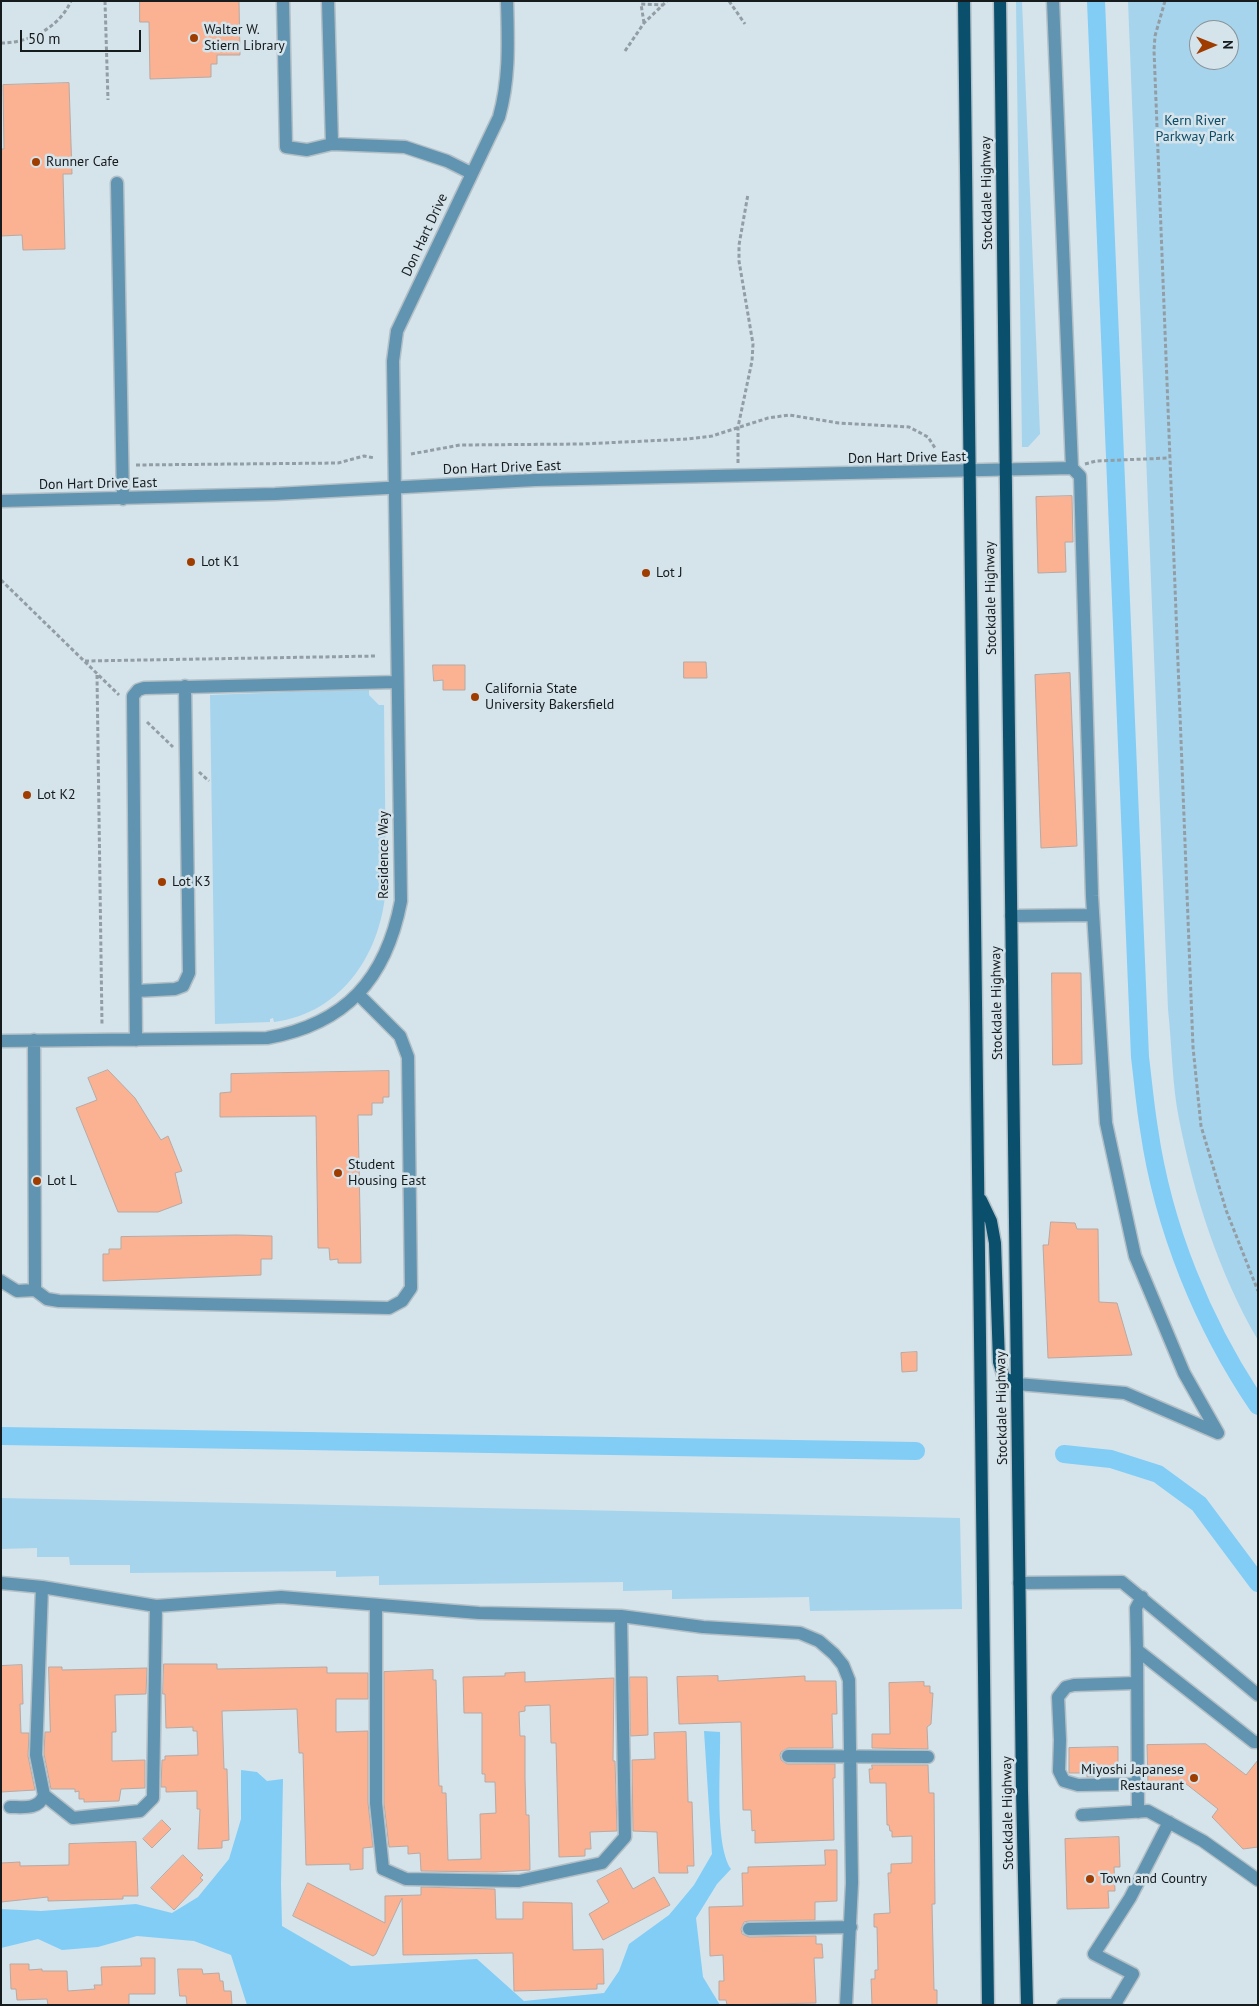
<!DOCTYPE html>
<style>
body{margin:0}
#map{position:relative;width:1259px;height:2006px;overflow:hidden;background:#d5e3eb;font-family:"PT Sans",sans-serif}
canvas{display:block}
.frame{position:absolute;inset:0;border:2px solid #161b1d;pointer-events:none}
.north{position:absolute;left:1189px;top:20px;width:50px;height:50px;box-sizing:border-box;background:#d5e3eb;border:1px solid #899399;border-radius:50%;rotate:89deg;font-size:14px;font-weight:700;line-height:20px;text-align:center;color:#161b1d}
.north::after{content:'';display:block;margin:auto;width:18px;height:22px;background:#9f3c00;clip-path:polygon(50% 0,100% 100%,50% 72%,0 100%)}
.scale{position:absolute;left:20px;top:30px;width:121px;height:22px;box-sizing:border-box;border:2px solid #161b1d;border-top:0;padding-left:6px;font-size:15px;line-height:18px;white-space:nowrap;color:#161b1d;-webkit-text-stroke:4px #d5e3eb;paint-order:stroke}
</style>
<div id="map">
<canvas width="1259" height="2006"></canvas>
<div class="frame"></div>
<div class="north">N</div>
<div class="scale">50 m</div>
</div>
<script>
const ctx = document.querySelector('canvas').getContext('2d');
ctx.lineJoin = 'round';
function fillPath(path, color) { ctx.fillStyle = color; ctx.fill(path, 'evenodd'); }
function trace(path, color, width, dash) { ctx.strokeStyle = color; ctx.lineWidth = width; ctx.lineCap = dash ? 'butt' : 'round'; ctx.setLineDash(dash || []); ctx.stroke(path); }
function label(font, color, halo, rows, align = 'center') {
  ctx.font = font + ' "PT Sans",sans-serif'; ctx.lineWidth = 5; ctx.setLineDash([]); ctx.textBaseline = 'middle'; ctx.strokeStyle = halo; ctx.fillStyle = color; for (const [text, x, y, turn = 0] of rows) {
    ctx.save(); ctx.translate(x, y); ctx.rotate((+turn || 0) * Math.PI / 180); ctx.textAlign = isNaN(turn) ? turn : align; if (halo) ctx.strokeText(text, 0, 0); ctx.fillText(text, 0, 0); ctx.restore();
  }
}
const green = new Path2D(`
 M1016,1H1022L1040,434L1028,447H1022Z
 M1128,1H1258V1340C1219,1274 1194,1195 1179,1119C1172,1084 1172,1046 1168,1009ZM1199,30H1229V60H1199Z
 M369,689V695L379,705H384L386,884C383,950 344,1013 274,1022L273,1018L270,1019V1022L215,1024L210,695Z
 M1,1498L960,1518L962,1609L810,1611L809,1597L672,1599V1590L623,1591V1582L379,1585V1576L336,1577V1571L130,1573V1565H70L69,1557H37V1548L1,1549Z`);
const water = new Path2D(`
 M704,1731L720,1732C721,1765 714,1844 731,1869L717,1884L696,1918L703,1977L720,2005H247L231,1955L194,1941L137,1936L98,1947L62,1950L38,1939L1,1948V1909L41,1911L136,1904L172,1913L198,1897L229,1859L241,1819V1770L257,1772L267,1781L283,1779L281,1884L282,1926L351,1966L477,1959L524,2001L604,1993L619,1971L629,1944L669,1915L694,1885L712,1854Z`);
const canal = new Path2D(`
 M1096,1L1140,1057C1143,1081 1145,1105 1149,1129C1163,1227 1203,1325 1258,1406
 M1,1436L916,1451
 M1064,1454L1111,1459L1158,1474L1199,1504L1258,1583`);
const building = new Path2D(`
 M140,1H239L240,55H217V64H211V77L150,79L149,22H140Z
 M69,83L72,174H63L65,249L23,250L22,235L1,236V149H4L3,85Z
 M1072,496L1073,542H1065L1066,572L1038,573L1036,497Z
 M684,662H706L707,678H684Z
 M433,665H465V690H443V680L434,681Z
 M1070,673L1077,846L1041,848L1035,675Z
 M1052,973H1081L1082,1064L1053,1065Z
 M108,1070L135,1098L161,1140L168,1136L182,1171L175,1173L182,1203L158,1212H118L76,1108L97,1100L88,1078Z
 M389,1071V1097H383V1103H372V1115H358L361,1263H338V1259L330,1260L329,1248H318L316,1116L220,1117V1093L231,1092V1074Z
 M1051,1222L1075,1223L1077,1229H1098L1099,1302L1117,1303L1132,1355L1048,1358L1043,1245H1048Z
 M238,1235L272,1236V1259H261V1275L103,1281V1254H109V1249H121V1237Z
 M917,1352V1371L902,1372L901,1353Z
 M164,1664H217V1669L327,1667V1673H368V1699H336V1732L368,1731V1803L373,1847L363,1848V1869L350,1870V1864L306,1865L303,1753H299L297,1709L222,1711L224,1769H227L229,1840L222,1841V1848L198,1849L200,1809H197V1791L166,1792V1787H161L162,1760H165V1756L198,1755L197,1731H193V1727L166,1728L165,1694H163Z
 M22,1665L23,1704H20L21,1733H29L28,1756L35,1790L1,1792V1666Z
 M49,1667H62V1670L147,1668L146,1694L115,1695L116,1732H112V1761L145,1760V1788L121,1789L119,1801L84,1802V1799H79V1791L75,1792V1789H51L44,1754L45,1732H50Z
 M433,1670V1680H436L439,1786H442V1793H446L448,1860L481,1859L480,1814L496,1813L495,1782H485V1774H482V1713H464L463,1677L505,1676V1673L525,1672V1682L614,1678L613,1761H615L617,1831L590,1832L591,1849H585V1856L559,1857L556,1743H551L550,1705L525,1706V1711L519,1712L520,1736H525V1778L526,1815H529L530,1870L495,1872L421,1871L420,1853L408,1854V1846L389,1847L384,1803V1672Z
 M718,1676V1681L805,1676V1681H836L837,1714H832L833,1748H788L781,1752L780,1755L781,1760L787,1764H835V1778H833L834,1840L755,1843V1830L752,1831L751,1810H743L741,1722L679,1724L677,1677Z
 M630,1677H647L648,1735L631,1736Z
 M924,1682V1686H930V1693H933L931,1724L927,1727L928,1749L872,1748V1734H890L889,1683Z
 M686,1732L688,1799V1802H692L694,1866H687L688,1873H659L657,1832L633,1831L632,1760L655,1759L654,1733Z
 M1206,1744L1246,1775L1258,1760V1847L1243,1849L1212,1817L1218,1809L1185,1783L1148,1784L1147,1745Z
 M1118,1747V1773L1087,1777V1773H1069V1748Z
 M872,1765H928L929,1793H934L935,1904H932L934,1990H937V2005H872L871,1979H875V1970H878L877,1927H874V1914L890,1913L888,1873H891V1864L912,1863V1836L892,1837V1831H890L889,1825H887L886,1783H870L869,1769H872Z
 M162,1820L171,1829L152,1848L143,1839Z
 M1119,1837L1120,1867H1114L1115,1891H1108L1109,1908L1067,1909L1065,1839Z
 M136,1842L138,1896H123V1899L48,1901V1897L1,1902V1863L20,1862V1866L69,1865V1844Z
 M825,1850H837V1901L815,1902V1920L749,1921L744,1922L741,1929L742,1934L749,1937L816,1936V1944H822L823,1958H814L816,2003L727,2005L726,2000H719V1981H724L723,1955L710,1956L709,1907L743,1906L742,1873H748V1867L825,1865Z
 M183,1855L203,1875L200,1878L203,1880L174,1910L151,1888Z
 M621,1868L633,1889L654,1877L670,1905L603,1940L589,1914L609,1902L597,1881Z
 M308,1883L385,1923V1896L421,1895V1887L495,1889L496,1919H523V1902L572,1903L573,1950L603,1949L604,1984H597V1989L514,1991L513,1953L403,1955L402,1898L376,1954L373,1956L293,1916Z
 M141,1958H155V1994H129V2005H48L47,1999L17,2000L16,1989H11L10,1964H29V1970L42,1969V1971H67L68,1991L95,1989L94,1985H102L101,1967L141,1966Z
 M178,1969H202L203,1974L219,1973L220,1981H223L224,1991H231L232,2005H187L186,1996H180Z`);
const path = new Path2D(`
 M105,1L108,100
 M729,1L745,24
 M1165,1L1155,36L1154,50L1193,1047L1201,1126L1226,1210L1258,1291
 M644,23L641,4L663,5
 M1,43C29,43 59,28 71,1
 M625,51L644,23L667,1
 M411,454L460,445L582,444L688,439L712,436L768,418L789,415L839,423L909,427L928,437L935,448
 M738,463V427L752,361L753,344L739,261V245L748,194
 M1085,464L1096,461L1169,458
 M136,465L338,463L364,456L375,458
 M1,580L119,695
 M85,661L377,656
 M97,675L102,1025
 M147,722L173,747
 M199,772L209,781`);
const minor = new Path2D(`
 M283,1L286,147L307,150L332,144L405,147L447,161L471,173
 M328,1L332,144
 M117,183L123,499
 M1,501L275,494L535,480L1072,468
 M1011,916L1093,915
 M136,991L175,989L183,986L189,973L185,686
 M136,1040L133,696L138,690L144,688L397,682
 M1,1041L267,1038C346,1024 386,979 401,901L393,361L397,331L499,117C510,78 508,41 507,1
 M1,1281L17,1291L35,1290L34,1040
 M35,1290L47,1299L59,1301L389,1308L402,1301L411,1288L408,1057L400,1036L358,994
 M1017,1384L1125,1393L1218,1433L1184,1373L1135,1256L1106,1123L1092,896L1080,476L1072,468L1053,1
 M1,1583L42,1587L156,1606L281,1597L479,1613L621,1616L703,1627L800,1633L819,1641L834,1654L843,1665L849,1680L852,1883L846,2005
 M1019,1583L1122,1582L1258,1695
 M42,1587L36,1755L44,1795L73,1818L140,1811L153,1798L156,1606
 M1142,1597L1136,1608L1137,1650L1254,1742H1258
 M376,1605V1803L383,1869L406,1879L519,1881L602,1863L625,1837L621,1616
 M1137,1650L1138,1812
 M1137,1683L1074,1685L1066,1687L1058,1697L1060,1740L1059,1771L1064,1781L1078,1785L1137,1784
 M788,1756L928,1757
 M10,1807C23,1807 39,1810 44,1795
 M1082,1815L1148,1811L1203,1841L1258,1880
 M749,1929L851,1927
 M1115,2004L1133,1974L1094,1954L1130,1898L1169,1822
 M1063,2005H1117`);
const major = new Path2D(`
 M964,1L988,2005
 M1000,1L1022,1791L1027,2005
 M981,1200L991,1221L995,1243L999,1362L1004,1378L1017,1384`);
const markers = [
 [194,38,5,"#9f3c00"],
 [36,162,5,"#9f3c00"],
 [191,562,5,"#9f3c00"],
 [646,573,5,"#9f3c00"],
 [475,697,5,"#9f3c00"],
 [27,795,5,"#9f3c00"],
 [162,882,5,"#9f3c00"],
 [338,1173,5,"#9f3c00"],
 [37,1181,5,"#9f3c00"],
 [1194,1778,5,"#9f3c00"],
 [1090,1879,5,"#9f3c00"]
];
const poiNames = [
 ["Walter W.",204,30],
 ["Stiern Library",204,46],
 ["Runner Cafe",46,162],
 ["Lot K1",201,562],
 ["Lot J",656,573],
 ["California State",485,689],
 ["University Bakersfield",485,705],
 ["Lot K2",37,795],
 ["Lot K3",172,882],
 ["Student",348,1165],
 ["Housing East",348,1181],
 ["Lot L",47,1181],
 ["Miyoshi Japanese",1184,1770,"right"],
 ["Restaurant",1184,1786,"right"],
 ["Town and Country",1100,1879]
];
const parkNames = [
 ["Kern River",1195,121],
 ["Parkway Park",1195,137]
];
const streetNames = [
 ["Stockdale Highway",987,193,-91],
 ["Don Hart Drive",425,235,-65],
 ["Don Hart Drive East",907,458,-1],
 ["Don Hart Drive East",502,468,-2],
 ["Don Hart Drive East",98,484,-1],
 ["Stockdale Highway",991,598,-91],
 ["Residence Way",384,855,-90],
 ["Stockdale Highway",997,1003,-91],
 ["Stockdale Highway",1002,1408,-91],
 ["Stockdale Highway",1008,1813,-91]
];
fillPath(green, '#a6d4ed');
fillPath(water, '#81cdf6');
trace(canal, '#81cdf6', 18);
fillPath(building, '#fab293');
trace(building, '#b7a9a3', 1);
trace(minor, '#b3bfc6', 15);
trace(major, '#b3bfc6', 15);
trace(path, '#939ea4', 3, [4, 2.5]);
trace(minor, '#6094b0', 12);
trace(major, '#0a4f6c', 12);
for (const [x, y, r, color] of markers) { const dot = new Path2D(); dot.arc(x, y, r, 0, 2 * Math.PI); ctx.fillStyle = color; ctx.fill(dot); trace(dot, '#d5e3eb', 2); }
label('14px', '#161b1d', '#d5e3eb', poiNames, 'left');
label('14px', '#0c4c67', '#d5e3eb', parkNames);
label('14px', '#161b1d', '#d5e3eb', streetNames);
</script>
